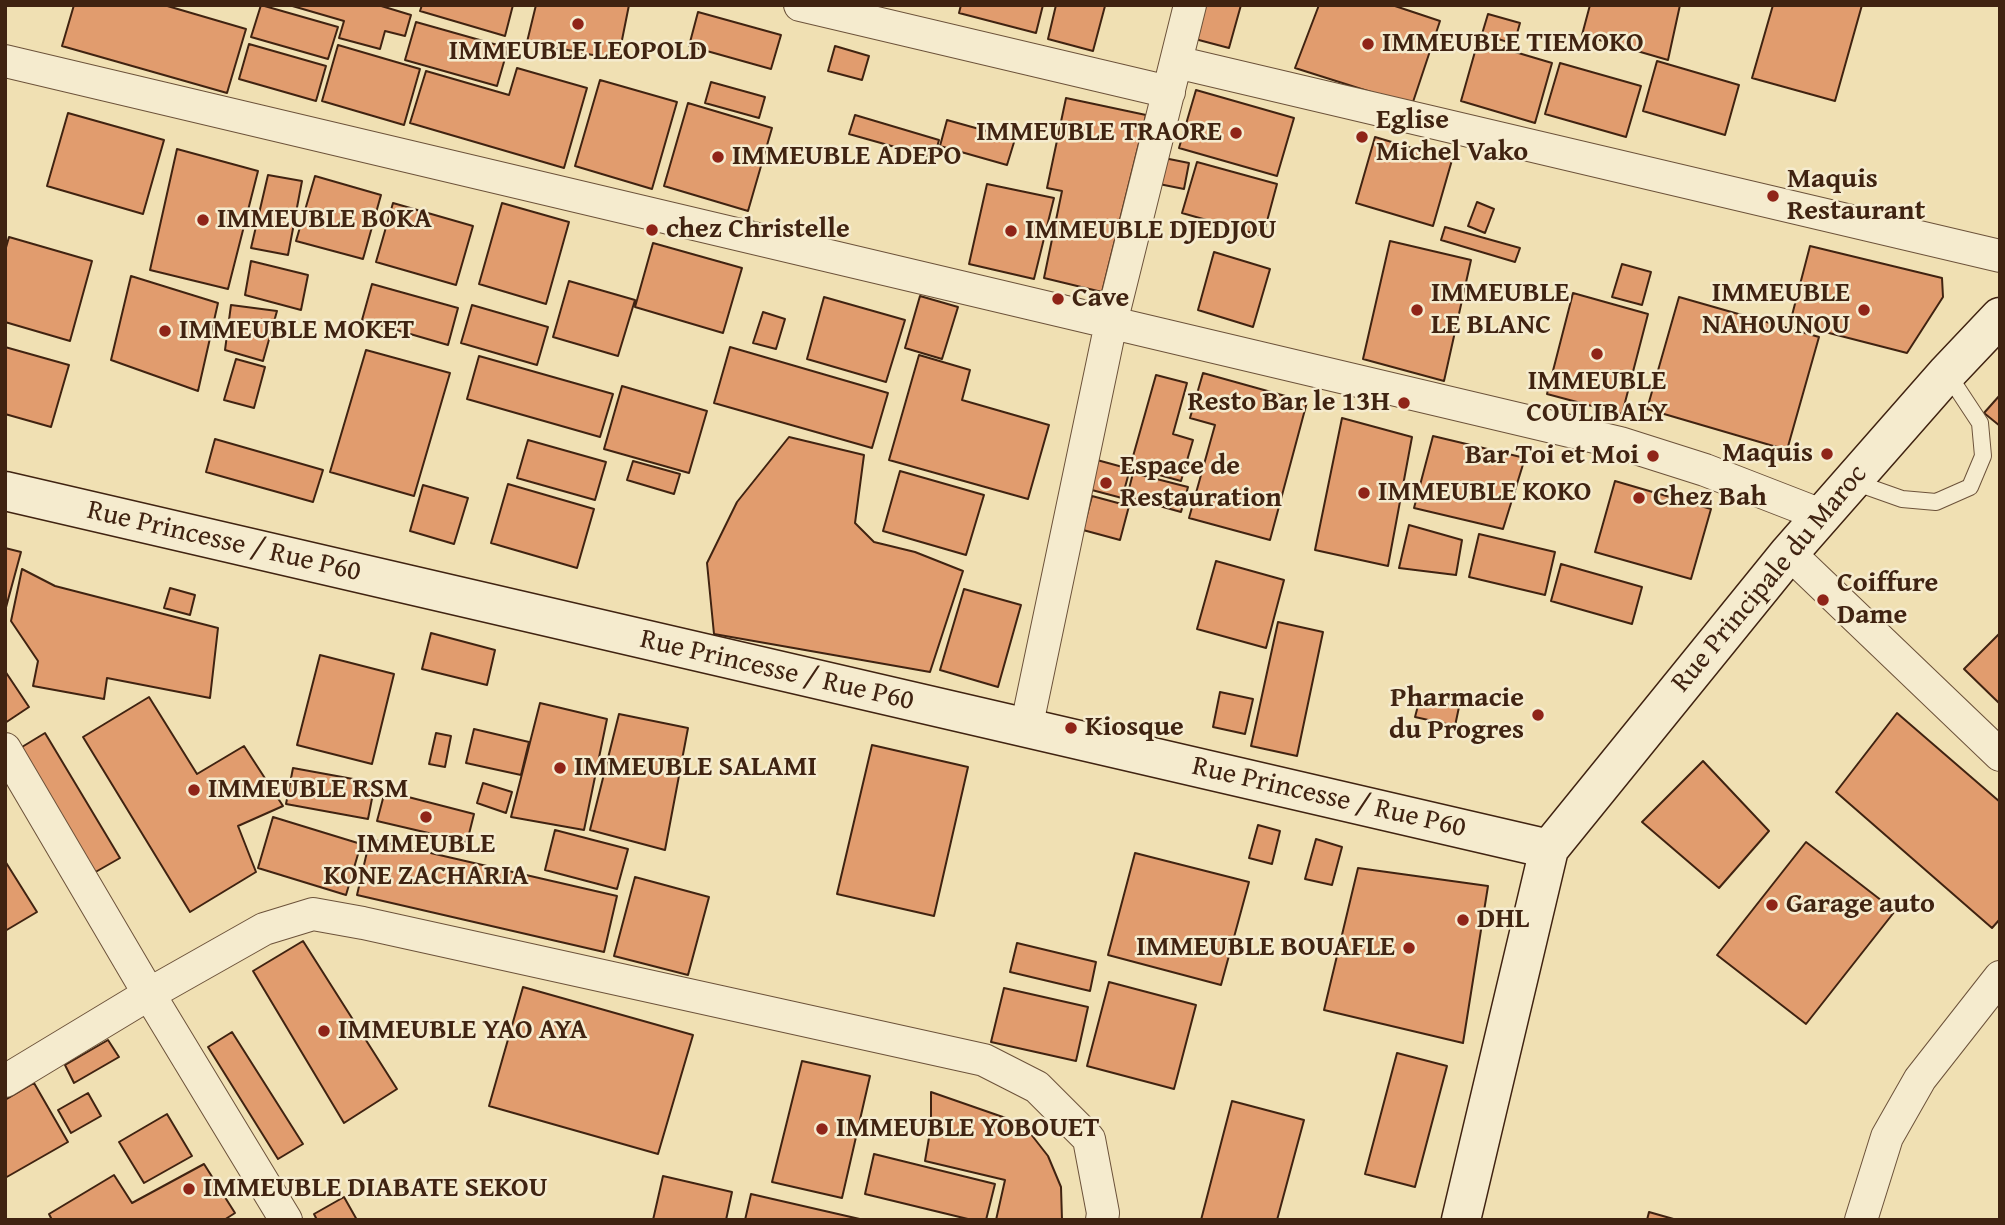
<!DOCTYPE html>
<style>
body{margin:0}
#map{position:relative;width:2005px;height:1225px;overflow:hidden;background:#f0e0b3;font-family:"Gentium Book Plus",serif}
canvas{display:block}
.frame{position:absolute;inset:0;border:7px solid #402311;pointer-events:none}
</style>
<div id="map">
<canvas width="2005" height="1225"></canvas>
<div class="frame"></div>
</div>
<script>
const ctx = document.querySelector('canvas').getContext('2d');
ctx.lineJoin = 'round';
function fillPath(path, color) { ctx.fillStyle = color; ctx.fill(path, 'evenodd'); }
function trace(path, color, width, dash) { ctx.strokeStyle = color; ctx.lineWidth = width; ctx.lineCap = dash ? 'butt' : 'round'; ctx.setLineDash(dash || []); ctx.stroke(path); }
function label(font, color, halo, rows, align = 'center') {
  ctx.font = font + ' "Gentium Book Plus",serif'; ctx.lineWidth = 5; ctx.setLineDash([]); ctx.textBaseline = 'middle'; ctx.strokeStyle = halo; ctx.fillStyle = color; for (const [text, x, y, turn = 0] of rows) {
    ctx.save(); ctx.translate(x, y); ctx.rotate((+turn || 0) * Math.PI / 180); ctx.textAlign = isNaN(turn) ? turn : align; if (halo) ctx.strokeText(text, 0, 0); ctx.fillText(text, 0, 0); ctx.restore();
  }
}
const building = new Path2D(`
 M74,5H164L246,29L227,93L62,46Z
 M261,5L338,27L328,59L251,37Z
 M289,5H378L411,15L405,36L385,31L380,49L339,38L344,21Z
 M422,5H513L505,36L420,11Z
 M536,5H629L618,60L527,42Z
 M961,5H1043L1036,33L959,13Z
 M1056,5L1105,6L1093,51L1048,39Z
 M1205,5H1241L1229,48L1195,39Z
 M1319,5H1392L1440,21L1412,105L1295,68Z
 M1590,5H1680L1668,60L1582,35Z
 M1773,5H1862L1835,101L1752,78Z
 M698,12L781,35L771,69L689,46Z
 M1488,14L1520,23L1514,44L1482,34Z
 M416,22L508,48L497,86L405,60Z
 M1478,41L1552,63L1535,123L1461,101Z
 M249,44L326,66L316,101L239,79Z
 M338,45L420,69L404,125L322,101Z
 M835,46L869,56L862,80L828,71Z
 M1657,61L1739,85L1725,135L1643,111Z
 M1560,63L1641,86L1626,137L1545,114Z
 M517,68L587,88L564,168L410,123L426,71L509,95Z
 M600,80L677,102L652,189L575,166Z
 M711,82L765,97L759,118L705,103Z
 M1196,90L1294,118L1277,176L1179,148Z
 M1066,98L1146,115L1102,292L1044,278L1062,191L1047,188Z
 M688,103L772,128L748,211L664,186Z
 M68,113L164,140L143,214L47,186Z
 M855,115L939,140L934,158L849,134Z
 M947,120L1015,139L1007,165L940,146Z
 M1375,137L1452,160L1433,226L1356,203Z
 M177,149L258,171L228,289L150,270Z
 M1164,158L1189,163L1184,189L1159,184Z
 M1197,162L1277,184L1263,236L1182,213Z
 M268,175L302,181L288,255L251,248Z
 M315,176L381,195L363,259L296,241Z
 M987,184L1054,198L1034,279L969,264Z
 M1477,202L1494,209L1485,233L1468,226Z
 M393,203L473,226L456,285L376,262Z
 M502,203L569,222L546,304L479,284Z
 M1445,227L1520,248L1515,262L1441,240Z
 M9,237L92,261L70,341L5,322V251Z
 M1390,241L1471,260L1444,381L1363,359Z
 M653,243L742,268L723,333L635,307Z
 M1810,246L1942,278L1943,297L1907,353L1790,323Z
 M1214,252L1270,269L1253,327L1198,310Z
 M251,261L308,275L301,310L245,295Z
 M1622,264L1651,272L1642,305L1612,297Z
 M131,276L218,303L198,391L111,360Z
 M569,281L635,300L618,356L553,337Z
 M372,284L458,308L448,345L362,320Z
 M1573,293L1648,314L1622,414L1547,394Z
 M920,296L958,307L942,359L905,348Z
 M824,297L905,320L886,382L807,359Z
 M1679,297L1819,337L1787,450L1647,409Z
 M231,305L277,311L263,361L225,350Z
 M472,305L548,327L537,365L461,343Z
 M763,312L785,319L776,349L753,343Z
 M5,347L69,365L51,427L5,414Z
 M730,347L888,393L872,448L714,403Z
 M366,350L450,373L414,496L330,472Z
 M919,355L970,370L962,400L1049,425L1028,499L889,460Z
 M479,356L613,394L600,437L467,399Z
 M236,359L265,367L254,408L224,400Z
 M1203,373L1307,402L1270,540L1189,518L1215,425L1190,418Z
 M1156,375L1187,383L1173,434L1193,440L1181,481L1130,467Z
 M622,386L707,411L689,473L604,449Z
 M2000,395V426L1984,413Z
 M1342,418L1412,437L1388,566L1315,550Z
 M1433,436L1525,458L1503,529L1414,508Z
 M789,437L864,455L855,523L874,542L915,552L963,571L930,672L714,634L707,563L737,502Z
 M215,439L323,470L313,502L206,472Z
 M528,440L606,462L595,500L517,478Z
 M1097,460L1130,469L1122,498L1088,489Z
 M633,461L680,474L674,494L627,480Z
 M900,471L984,495L966,555L883,531Z
 M1133,473L1188,487L1181,512L1127,497Z
 M1615,481L1711,509L1691,579L1595,552Z
 M508,484L594,509L577,568L491,543Z
 M423,485L468,498L454,544L410,531Z
 M1092,496L1129,506L1120,540L1083,530Z
 M1409,525L1462,540L1456,575L1399,568Z
 M1479,534L1555,552L1545,595L1469,577Z
 M5,548L21,552L5,611Z
 M1216,561L1284,580L1266,648L1197,629Z
 M1561,564L1642,587L1632,624L1551,601Z
 M22,569L55,586L218,628L210,698L107,678L104,699L33,686L38,661L11,621Z
 M170,588L195,595L190,615L164,608Z
 M964,589L1021,605L998,687L940,670Z
 M1278,622L1323,632L1297,756L1251,746Z
 M431,633L495,650L487,685L422,669Z
 M2000,633V704L1964,669Z
 M320,655L394,674L372,764L297,745Z
 M5,671L29,707L5,723Z
 M1220,692L1253,699L1245,734L1213,727Z
 M149,697L197,774L244,746L283,806L238,826L256,872L190,912L83,737Z
 M1420,698L1459,707L1455,726L1415,717Z
 M540,703L607,719L584,830L511,817Z
 M1897,713L2000,802V919L1992,928L1836,792Z
 M619,714L688,728L665,850L590,830Z
 M474,729L529,742L521,775L466,763Z
 M45,733L120,858L92,874L17,750Z
 M436,733L451,736L445,767L429,764Z
 M872,745L968,767L934,916L837,894Z
 M1703,761L1769,831L1719,888L1642,822Z
 M293,768L375,783L368,819L286,804Z
 M483,783L512,792L506,813L477,803Z
 M385,791L474,814L467,842L377,821Z
 M273,817L361,844L346,895L258,868Z
 M1258,825L1280,831L1272,864L1249,858Z
 M555,830L628,849L617,889L545,870Z
 M370,839L617,896L604,952L357,895Z
 M1316,839L1342,847L1332,885L1305,879Z
 M1806,842L1895,911L1806,1024L1717,955Z
 M1135,853L1249,882L1221,985L1108,955Z
 M5,861L37,912L5,931Z
 M1358,868L1488,886L1463,1043L1324,1010Z
 M635,877L709,897L688,975L614,956Z
 M303,941L397,1089L344,1123L253,971Z
 M1017,943L1096,962L1090,991L1010,972Z
 M1109,982L1196,1005L1174,1089L1087,1066Z
 M523,987L693,1035L658,1154L489,1106Z
 M1004,988L1088,1007L1076,1061L991,1042Z
 M232,1032L303,1144L278,1159L208,1047Z
 M108,1040L119,1057L74,1083L65,1065Z
 M1397,1053L1447,1066L1415,1187L1365,1174Z
 M802,1061L870,1076L842,1198L772,1182Z
 M34,1083L68,1142L5,1178V1100Z
 M931,1092L1023,1124L1048,1156L1061,1187L1062,1220H996L1005,1180L925,1161L931,1126Z
 M88,1093L101,1116L71,1133L58,1110Z
 M1232,1101L1304,1120L1277,1220H1201Z
 M167,1114L192,1156L144,1183L119,1142Z
 M874,1154L995,1184L986,1220H972L865,1194Z
 M204,1164L235,1213L224,1220H52L49,1214L114,1175L132,1203Z
 M663,1176L732,1192L726,1220H653Z
 M751,1194L864,1220H745Z
 M344,1197L357,1220H317L314,1214Z
 M1649,1212L1677,1220H1647Z`);
const lane = new Path2D(`
 M1854,482L1902,499L1936,502L1970,487L1983,456L1980,423L1947,373`);
const street = new Path2D(`
 M800,5L1169,92
 M5,61L1620,443L1705,470L1821,515
 M1176,62L2000,256
 M1789,553L2000,755
 M1026,729L1111,323L1190,5
 M5,749L149,994L286,1220
 M5,1081L149,994L264,929L313,914L363,923L984,1060L1037,1087L1089,1139L1103,1213L1102,1220
 M1861,1220L1887,1137L1920,1079L2000,977`);
const secondary = new Path2D(`
 M5,491L1549,849
 M1461,1220L1549,849L1789,553L1947,373L2000,317`);
const markers = [
 [578,24,7,"#8f2418"],
 [1368,44,7,"#8f2418"],
 [1236,133,7,"#8f2418"],
 [1362,137,7,"#8f2418"],
 [718,157,7,"#8f2418"],
 [1773,196,7,"#8f2418"],
 [203,220,7,"#8f2418"],
 [652,230,7,"#8f2418"],
 [1011,231,7,"#8f2418"],
 [1058,299,7,"#8f2418"],
 [1417,310,7,"#8f2418"],
 [1864,310,7,"#8f2418"],
 [165,331,7,"#8f2418"],
 [1597,354,7,"#8f2418"],
 [1404,403,7,"#8f2418"],
 [1827,454,7,"#8f2418"],
 [1653,456,7,"#8f2418"],
 [1106,483,7,"#8f2418"],
 [1364,493,7,"#8f2418"],
 [1639,498,7,"#8f2418"],
 [1823,600,7,"#8f2418"],
 [1538,715,7,"#8f2418"],
 [1071,728,7,"#8f2418"],
 [560,768,7,"#8f2418"],
 [194,790,7,"#8f2418"],
 [426,817,7,"#8f2418"],
 [1772,905,7,"#8f2418"],
 [1463,920,7,"#8f2418"],
 [1409,948,7,"#8f2418"],
 [324,1031,7,"#8f2418"],
 [822,1129,7,"#8f2418"],
 [189,1189,7,"#8f2418"]
];
const poiNames = [
 ["IMMEUBLE TIEMOKO",1382,44],
 ["IMMEUBLE LEOPOLD",578,52,"center"],
 ["Eglise",1376,121],
 ["Michel Vako",1376,153],
 ["IMMEUBLE TRAORE",1222,133,"right"],
 ["IMMEUBLE ADEPO",732,157],
 ["Maquis",1787,180],
 ["Restaurant",1787,212],
 ["IMMEUBLE BOKA",217,220],
 ["chez Christelle",666,230],
 ["IMMEUBLE DJEDJOU",1025,231],
 ["IMMEUBLE",1431,294],
 ["LE BLANC",1431,326],
 ["IMMEUBLE",1850,294,"right"],
 ["NAHOUNOU",1850,326,"right"],
 ["Cave",1072,299],
 ["IMMEUBLE MOKET",179,331],
 ["IMMEUBLE",1597,382,"center"],
 ["COULIBALY",1597,414,"center"],
 ["Resto Bar le 13H",1390,403,"right"],
 ["Maquis",1813,454,"right"],
 ["Bar Toi et Moi",1639,456,"right"],
 ["Espace de",1120,467],
 ["Restauration",1120,499],
 ["IMMEUBLE KOKO",1378,493],
 ["Chez Bah",1653,498],
 ["Coiffure",1837,584],
 ["Dame",1837,616],
 ["Pharmacie",1524,699,"right"],
 ["du Progres",1524,731,"right"],
 ["Kiosque",1085,728],
 ["IMMEUBLE SALAMI",574,768],
 ["IMMEUBLE RSM",208,790],
 ["IMMEUBLE",426,845,"center"],
 ["KONE ZACHARIA",426,877,"center"],
 ["Garage auto",1786,905],
 ["DHL",1477,920],
 ["IMMEUBLE BOUAFLE",1395,948,"right"],
 ["IMMEUBLE YAO AYA",338,1031],
 ["IMMEUBLE YOBOUET",836,1129],
 ["IMMEUBLE DIABATE SEKOU",203,1189]
];
const streetNames = [
 ["Rue Princesse / Rue P60",224,542,13],
 ["Rue Principale du Maroc",1770,579,-50],
 ["Rue Princesse / Rue P60",777,671,13],
 ["Rue Princesse / Rue P60",1329,798,13]
];
fillPath(building, '#e19c6e');
trace(building, '#402311', 2);
trace(lane, '#6c523a', 18);
trace(street, '#6c523a', 34);
trace(secondary, '#402311', 41);
trace(lane, '#f5ebce', 16);
trace(street, '#f5ebce', 32);
trace(secondary, '#f5ebce', 38);
for (const [x, y, r, color] of markers) { const dot = new Path2D(); dot.arc(x, y, r, 0, 2 * Math.PI); ctx.fillStyle = color; ctx.fill(dot); trace(dot, '#f5ebce', 2.5); }
label('bold 28px', '#402311', '#f5ebce', poiNames, 'left');
label('28px', '#402311', '#f5ebce', streetNames);
</script>
